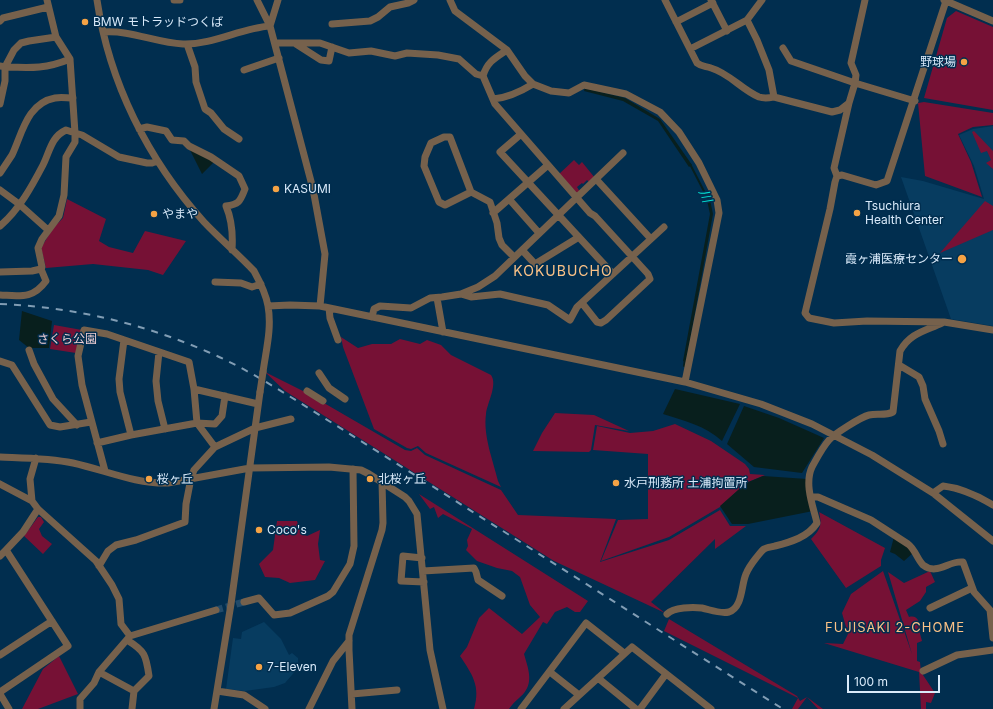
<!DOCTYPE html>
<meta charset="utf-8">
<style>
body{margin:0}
#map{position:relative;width:993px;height:709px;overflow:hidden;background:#012e4f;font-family:Inter,sans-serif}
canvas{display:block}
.scale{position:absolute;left:847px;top:675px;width:93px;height:18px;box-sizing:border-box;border:2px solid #d9eafa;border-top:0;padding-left:5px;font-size:12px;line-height:14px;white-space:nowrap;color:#d9eafa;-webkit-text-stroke:3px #012e4f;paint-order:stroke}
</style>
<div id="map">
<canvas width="993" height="709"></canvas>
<div class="scale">100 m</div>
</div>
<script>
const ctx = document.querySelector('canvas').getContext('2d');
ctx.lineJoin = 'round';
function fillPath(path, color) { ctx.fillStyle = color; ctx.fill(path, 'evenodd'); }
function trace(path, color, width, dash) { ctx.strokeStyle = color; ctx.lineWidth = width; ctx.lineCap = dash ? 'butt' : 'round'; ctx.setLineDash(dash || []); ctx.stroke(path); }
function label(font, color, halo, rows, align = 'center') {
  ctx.font = font + ' Inter,"Noto Sans JP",sans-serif'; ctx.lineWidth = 3; ctx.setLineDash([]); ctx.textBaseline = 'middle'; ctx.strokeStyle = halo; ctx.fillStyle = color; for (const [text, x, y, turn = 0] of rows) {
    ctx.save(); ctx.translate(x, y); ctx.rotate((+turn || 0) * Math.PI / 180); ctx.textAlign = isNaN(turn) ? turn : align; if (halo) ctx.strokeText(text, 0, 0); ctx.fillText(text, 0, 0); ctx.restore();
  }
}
const built = new Path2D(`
 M993,126V326L951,319L901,177L923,181L984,199L974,166L959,135L973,129Z
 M264,622L281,639L289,655L292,653L298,658V668L285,683L274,687L245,691L226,689L233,638L241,639L242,632Z`);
const green = new Path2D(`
 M956,11L993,27V110L924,98L947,18Z
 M924,102L993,113V125L973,127L958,134L971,162L982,197L925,176L918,103Z
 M974,131L993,151V169L986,163L991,160L987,151L981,153L972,132Z
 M574,160L579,165L582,162L595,178L590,183L587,180L583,184L582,183L577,187L580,192L577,194L558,175Z
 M67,199L106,219L99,241L109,247L133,253L145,231L186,241L163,275L148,270L93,264L46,268L41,248L53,228L63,218Z
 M985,201L993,206V230L940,253Z
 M54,325L82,330L76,353L50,349Z
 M341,337L358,348L372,344H391L400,339L420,344L427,340L441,345L451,355L491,375C498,385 487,403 486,414C483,436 493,460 498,481L501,487L426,453L418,446L411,449L407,448L374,429L343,347Z
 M265,372L305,392L405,450L411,451L417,448L425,455L501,490L518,515L616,519L600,562L669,540L720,510L730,526H746L715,549V539L651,602L665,613L554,561L285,391Z
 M555,413L594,415L629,431L595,425L591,450L589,452L533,451L542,433Z
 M675,424L711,441L745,464L749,469L750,474L765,475L746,483L720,507L669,537L601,561L618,520L648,519V454L593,450L597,426L630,433L653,431Z
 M419,494L588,601L580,612H575L567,607L555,612L547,624L543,622L524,654C527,665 533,679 526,690C523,696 514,701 509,709H474C481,686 472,674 460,656L467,647L479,618L489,608L522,634L540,617L530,605L520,577L512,571L497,568L477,561L466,550L468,546L467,540L472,529L443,514L438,518L434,507L430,509Z
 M819,512L885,548L881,560V566L846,588L811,539C821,529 822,525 819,512Z
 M38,517H41L44,522L39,529L42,536L52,544L43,554L24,536Z
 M277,521H297L301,533L307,536L320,530L318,544L320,560L325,561L315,580L290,583L279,578L265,577L259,564L273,550Z
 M883,571L912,654L888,572L904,583L930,571L935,582L926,587V592L920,601L906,610L909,617C918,615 918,621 921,627L919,630L922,641L917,643V661L920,662L921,672L935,693L931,703L926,702V709H921L919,672L824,643L843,644L848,634L842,613L851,594Z
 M669,619L797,696L800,701L807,697L823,709H818L807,697L798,709H792L798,698L664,631Z
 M59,656L78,694L38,709H22L43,669Z`);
const water = new Path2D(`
 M585,88L625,98L660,119L692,165L689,167L658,121L623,101L584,91Z
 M189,148L214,162L202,174Z
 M707,200H710L713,214L686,362L683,361L710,214Z
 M22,311L52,321L49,348H29L19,340Z
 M675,389L740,404L722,441C704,425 685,421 663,414Z
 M744,406L779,418L824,438L802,473L754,467L727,444Z
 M763,476L807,479L813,511L748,524H732L720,506L746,483Z
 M894,537L914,552L904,561L895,554L890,552Z`);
const stream = new Path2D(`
 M690,164L709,201
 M684,366L685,359`);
const minorTunnel = new Path2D(`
 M216,610L244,602`);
const minor = new Path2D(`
 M47,0L56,37L70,59L75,133L82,135L119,157L147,163H152L157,161
 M97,0C109,82 148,160 204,222C220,239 238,254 254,271C260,282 266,294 268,306C272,328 266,350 263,372
 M174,0H180
 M257,0L270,26L278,0
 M450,0L455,11L507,50L525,76L533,84L551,91L569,93L584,85L626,94L660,112L679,132L699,163L717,200L719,213L685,382
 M665,0L697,63C702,67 705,66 711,68C729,73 742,90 759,97C765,99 769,98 774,97
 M711,0L727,31
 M762,0L747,20L757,40L769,70L774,97L832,112L840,110L849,103L834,168L837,176
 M944,0L993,21
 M946,1L887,181L876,185L842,175L837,176L835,182L830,209L805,313L809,318L834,323L867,321L944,322L993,330
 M0,21L3,18L48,7
 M676,22L713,3
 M332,24L370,21L378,17L390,7L408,3L414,0
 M104,32C130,30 157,43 183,44C213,45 241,28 270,26L313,189L325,254L320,306
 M275,43H320L349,53L371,51L395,56L407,53L438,55L459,59L476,74L483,76
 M187,44L195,67L196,82L205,109L211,113L224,129L239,139
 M296,44L321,60L329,61L332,47
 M783,48L791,61L855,83L915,101
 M690,49L747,20
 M507,50C495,58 487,62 483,76L495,104L590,213L595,216L648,274L650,279L606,320L601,323L597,322L582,303
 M0,66L5,67C31,68 46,69 70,59
 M244,70L279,58
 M493,99C508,98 520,92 533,84
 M849,103L855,83L856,75L851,63L865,0
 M0,104L5,81V67L14,50L21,43L29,41L56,37
 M139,129L147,127L166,131L172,140L184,141L189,146L211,157L239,176L245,189C240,201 240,204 226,206C232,220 233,235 232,250
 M521,134L500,152L613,274
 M0,173C4,167 8,161 12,155C22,134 27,103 55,98C61,97 67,98 73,98
 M596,179L651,239
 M0,190L19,204L48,230
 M471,192L450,137H444L431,143L425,157L424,166L439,202L445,205L471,192L490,202L497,223L499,238L502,245L514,257
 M509,199L539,233
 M493,213L548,165
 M0,226C19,210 32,186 43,165C50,151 51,137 66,130L75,133V142L66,157L64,195L59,216L42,239L38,248L42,267L41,269L32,271L0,272
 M522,250L535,264L579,237
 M215,282L241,283L252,287L261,284
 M461,294L471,297L500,294L548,305L570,320L577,307L664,227
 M0,295C21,296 33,299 46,281L41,269
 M437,298L443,332
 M268,306L290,305L320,306L685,382L761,404L812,424L872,455L933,493L993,541
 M329,308L330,318L338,340
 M372,317L374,309L380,306L411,308L430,298L442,297L461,294L478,287L495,276L623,153
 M124,340L119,379L120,392L131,435
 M29,350L34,364L53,399L77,425
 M159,352L156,381L158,401L165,429
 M0,361L12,365L50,425L60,427L91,422
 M899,365L919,377L923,386L925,399L939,431L943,444
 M319,373L329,388L345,399
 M194,389L258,404
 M307,391L323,401
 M97,443L131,435L197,423L215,424L222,416L225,396
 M0,457C25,458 49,458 73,463C105,470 135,484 168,483L250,468L329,467L361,470L369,474L405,497L409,501L417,514L430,650L443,709
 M36,458L30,479L32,501L38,509L96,561L112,585L119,599L121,624L130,636L216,610
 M105,471L82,385L78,356L84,330L107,334L189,362L194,389L197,423L215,447
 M0,484L32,501
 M933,493L943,486C961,488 978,496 993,505
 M811,497H818L871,520L908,544C915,549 917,559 923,565C937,576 949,560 963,562L974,592L990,610L993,638
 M6,550L23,532L38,509
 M0,556L6,550L68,646L0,692
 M422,558L403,556L401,581L424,582
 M99,566L108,551L116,545L136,540L185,522L186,504L191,478L194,470L215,447L255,428L291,419
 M423,571L474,568L476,572L478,580L502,596
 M244,602L259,598L274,615L290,613L328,596L333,592L350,564L354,546L353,469
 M930,608L972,588
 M667,614C674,607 693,607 702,608C711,610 720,614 729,612C743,607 741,585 746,574C748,569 752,563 756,558C758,556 761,551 764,549C767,547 772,547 775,546C791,542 808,537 817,523C813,506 804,484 812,467C817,458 822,448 829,440C834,434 861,417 869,415C877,413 885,416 893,412L900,351C910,333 925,331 942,323
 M127,640C145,651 146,655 149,676L134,691L132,709
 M0,655L52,621
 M923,671L957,655L993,650
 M99,672L134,691
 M550,672L579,695
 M598,678L636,709
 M217,691L244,695L265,709
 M0,694L9,709
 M352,694L397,690
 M80,709V699L94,683L99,672L130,636
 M214,709L231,604L260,392
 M309,709L333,661L349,641
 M352,709L349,650V635L382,530L383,523L382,481
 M521,709L586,623L624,653
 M564,709L632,647L711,709
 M640,709L666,674`);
const rail = new Path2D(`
 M0,304C72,307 142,323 208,352C248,369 284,393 321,416C369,446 418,477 465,507C571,574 677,642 783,709`);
const minorBridge = new Path2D(`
 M260,392L263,372`);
const markers = [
 [85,22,4,"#f5a345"],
 [964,62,4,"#f5a345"],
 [276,189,4,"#f5a345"],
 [857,213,4,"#f5a345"],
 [154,214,4,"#f5a345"],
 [962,259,5,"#f5a345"],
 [149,479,4,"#f5a345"],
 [370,479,4,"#f5a345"],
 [616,483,4,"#f5a345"],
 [259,530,4,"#f5a345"],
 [259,667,4,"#f5a345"]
];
const poiNames = [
 ["BMW モトラッドつくば",93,22],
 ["野球場",956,62,"right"],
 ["KASUMI",284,189],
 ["Tsuchiura",865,206],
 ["Health Center",865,220],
 ["やまや",162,214],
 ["霞ヶ浦医療センター",953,259,"right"],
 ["桜ヶ丘",157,479],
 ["北桜ヶ丘",378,479],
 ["水戸刑務所 土浦拘置所",624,483],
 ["Coco's",267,530],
 ["7-Eleven",267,667]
];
const parkNames = [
 ["さくら公園",67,339]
];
const waterNames = [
 ["川",705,196,67]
];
const neighbourhoodNames = [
 ["FUJISAKI 2-CHOME",895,628]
];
const quarterNames = [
 ["KOKUBUCHO",563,272]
];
fillPath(built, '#073c60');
fillPath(green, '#761135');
fillPath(water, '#081f1d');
trace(stream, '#081f1d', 2);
trace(minorTunnel, '#214a69', 7, [7, 3.5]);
trace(minor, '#76614c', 7);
trace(rail, '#819db4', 2, [7, 7]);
trace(minorBridge, '#76614c', 7);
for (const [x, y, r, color] of markers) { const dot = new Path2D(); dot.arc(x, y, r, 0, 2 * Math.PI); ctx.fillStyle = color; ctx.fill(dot); trace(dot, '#012e4f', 1.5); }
label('12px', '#d9eafa', '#012e4f', poiNames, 'left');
label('12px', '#eeced3', '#012e4f', parkNames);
label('italic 13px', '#04e3d4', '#012e4f', waterNames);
ctx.letterSpacing = '1px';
label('13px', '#fbc287', '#012e4f', neighbourhoodNames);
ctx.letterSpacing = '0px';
ctx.letterSpacing = '1px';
label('14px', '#fbc287', '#012e4f', quarterNames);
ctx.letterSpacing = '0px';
</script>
